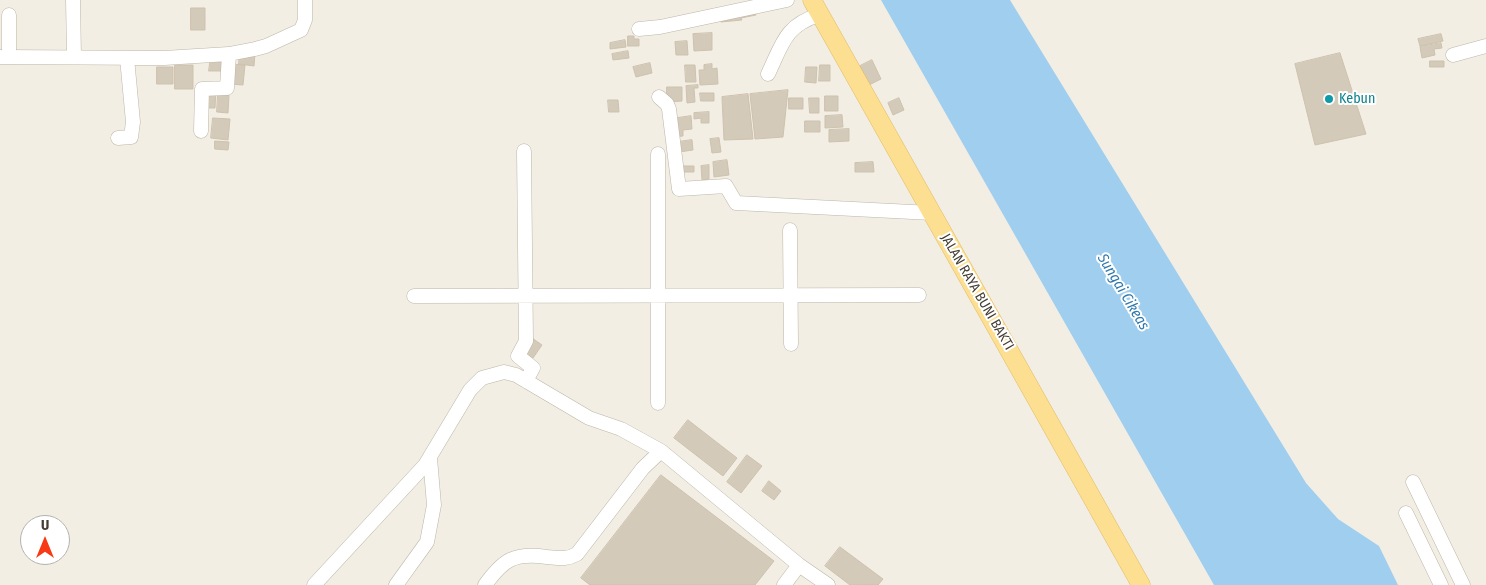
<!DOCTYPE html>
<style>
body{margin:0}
#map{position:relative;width:1486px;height:585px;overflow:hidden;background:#f2eee4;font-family:"Fira Sans Condensed",sans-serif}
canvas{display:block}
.north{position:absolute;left:20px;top:515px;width:50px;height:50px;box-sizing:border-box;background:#fff;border:1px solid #b4b2ae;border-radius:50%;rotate:0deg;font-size:14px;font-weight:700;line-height:20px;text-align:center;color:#443e34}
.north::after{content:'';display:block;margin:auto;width:18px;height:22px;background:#f73916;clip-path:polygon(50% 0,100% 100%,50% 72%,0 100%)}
</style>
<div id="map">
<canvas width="1486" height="585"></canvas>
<div class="north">U</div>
</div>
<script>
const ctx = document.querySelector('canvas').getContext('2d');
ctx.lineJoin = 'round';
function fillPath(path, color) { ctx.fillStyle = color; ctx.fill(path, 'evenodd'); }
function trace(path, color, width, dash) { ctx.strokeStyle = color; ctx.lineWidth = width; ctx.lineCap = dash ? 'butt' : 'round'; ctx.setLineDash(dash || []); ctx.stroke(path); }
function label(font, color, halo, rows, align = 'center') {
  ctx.font = font + ' "Fira Sans Condensed",sans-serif'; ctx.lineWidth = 4; ctx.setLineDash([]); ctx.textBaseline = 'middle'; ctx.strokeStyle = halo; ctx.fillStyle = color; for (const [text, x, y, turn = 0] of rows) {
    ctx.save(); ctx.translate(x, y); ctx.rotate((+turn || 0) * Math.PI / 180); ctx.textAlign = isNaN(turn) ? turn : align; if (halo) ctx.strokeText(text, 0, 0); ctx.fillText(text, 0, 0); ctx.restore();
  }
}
const water = new Path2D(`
 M881,0H1010L1306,483L1338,519L1379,546L1398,585H1214Z`);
const building = new Path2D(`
 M191,8H205V30H191Z
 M755,11L756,15L741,18L742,20L721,22L720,18Z
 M712,33V50L694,51L693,34Z
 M1441,34L1443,41L1420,46L1418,39Z
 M628,36H634V39H639V46H628Z
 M625,40L626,47L610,49V43Z
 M687,41L688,55H676L675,42Z
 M1441,43L1442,48L1434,49L1435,55L1422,58L1420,47Z
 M240,51L255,53L254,66L239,64Z
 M628,51L629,58L613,60L612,54Z
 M1340,53L1366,134L1315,145L1295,64Z
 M211,56L222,57L221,71H209Z
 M872,60L881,79L869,85L860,66Z
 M1430,61H1444V67H1430Z
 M650,63L652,73L636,77L633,67Z
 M231,64L245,65L243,85L229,84Z
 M712,64V69L717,68L718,84L700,85L699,70H704V65Z
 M175,65H193V89H175Z
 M685,65H695L696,82H686Z
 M820,65H830V81H819Z
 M157,67H173V84H157Z
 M806,67H817L816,83L805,82Z
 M698,85V88H694L695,102L687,103L686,86Z
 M667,87H682V101L667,102Z
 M210,88L216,89L215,108H209Z
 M788,90L783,137L755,139L750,94Z
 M700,93H714V101H701Z
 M218,94L229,95L228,113L217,112Z
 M748,94L753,139L724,140L722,97Z
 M825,96H838V111H825Z
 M789,98H803V109H789Z
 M809,98H819V113H810Z
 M899,98L904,110L893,115L888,103Z
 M608,100H618L619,112H609Z
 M709,112V123H701V118L694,119V113Z
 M842,115L843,127L825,128V116Z
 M691,116L692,129L683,130V136L673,137L671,119Z
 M213,118L230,119L228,140L211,138Z
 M805,121H820V132H805Z
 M849,129V141L829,142V130Z
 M719,138L721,152L712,153L710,139Z
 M692,140L693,150L679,152L678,142Z
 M215,141L229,142L228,150L215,149Z
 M727,160L729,175L714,177L713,162Z
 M873,162L874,172H855V163Z
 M709,165V179L702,180L701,166Z
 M680,166H694V172H681Z
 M532,338L542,345L533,358L524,352Z
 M688,420L737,458L723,476L674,438Z
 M747,455L762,466L741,493L727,482Z
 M661,475L774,561L755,585H590L581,578Z
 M769,481L781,491L774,500L762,491Z
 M840,547L883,579L878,585H850L825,566Z`);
const minor = new Path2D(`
 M73,0L74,56
 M639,29L660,27L787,0
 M1453,55L1486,46
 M9,56V15
 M0,57L164,58L229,54L255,49L266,46L301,30L305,20V0
 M768,74C782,45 785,25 819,15
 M659,97L667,104L669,109L679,189L726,186L736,203L932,213
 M201,131L202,89L227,88L229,54
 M118,138L131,137L133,122L127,58
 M524,151L526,341L518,356L533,368L526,381
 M658,154V403
 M790,230L791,344
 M414,296L919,295
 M1413,482L1463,585
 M1406,513L1441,585
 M314,585L425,465L470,390L482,378L504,372L516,375L589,418L621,429L661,451
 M396,585L427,542L434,505L430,458
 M485,585C503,560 514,552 547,557C559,558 566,560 577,554L643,468L661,451L799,565L828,585
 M784,585L799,565`);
const major = new Path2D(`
 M812,0L1141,585`);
const markers = [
 [1329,99,5,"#0f9aa8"]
];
const cultureNames = [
 ["Kebun",1339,99]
];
const streetNames = [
 ["JALAN RAYA BUNI BAKTI",977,292,60]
];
const waterNames = [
 ["Sungai Cikeas",1123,292,59]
];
fillPath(water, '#a0ceef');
fillPath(building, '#d3caba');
trace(building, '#cec1ad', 1);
trace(minor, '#bdb6a7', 15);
trace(major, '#e2bc62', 19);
trace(minor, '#fff', 14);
trace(major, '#fddf92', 18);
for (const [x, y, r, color] of markers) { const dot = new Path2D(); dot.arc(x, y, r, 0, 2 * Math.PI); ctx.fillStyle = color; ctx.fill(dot); trace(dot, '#fff', 2); }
label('14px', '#0d838f', '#fff', cultureNames, 'left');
label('14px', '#443e34', '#fff', streetNames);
label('italic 15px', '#2f78ae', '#fff', waterNames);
</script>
